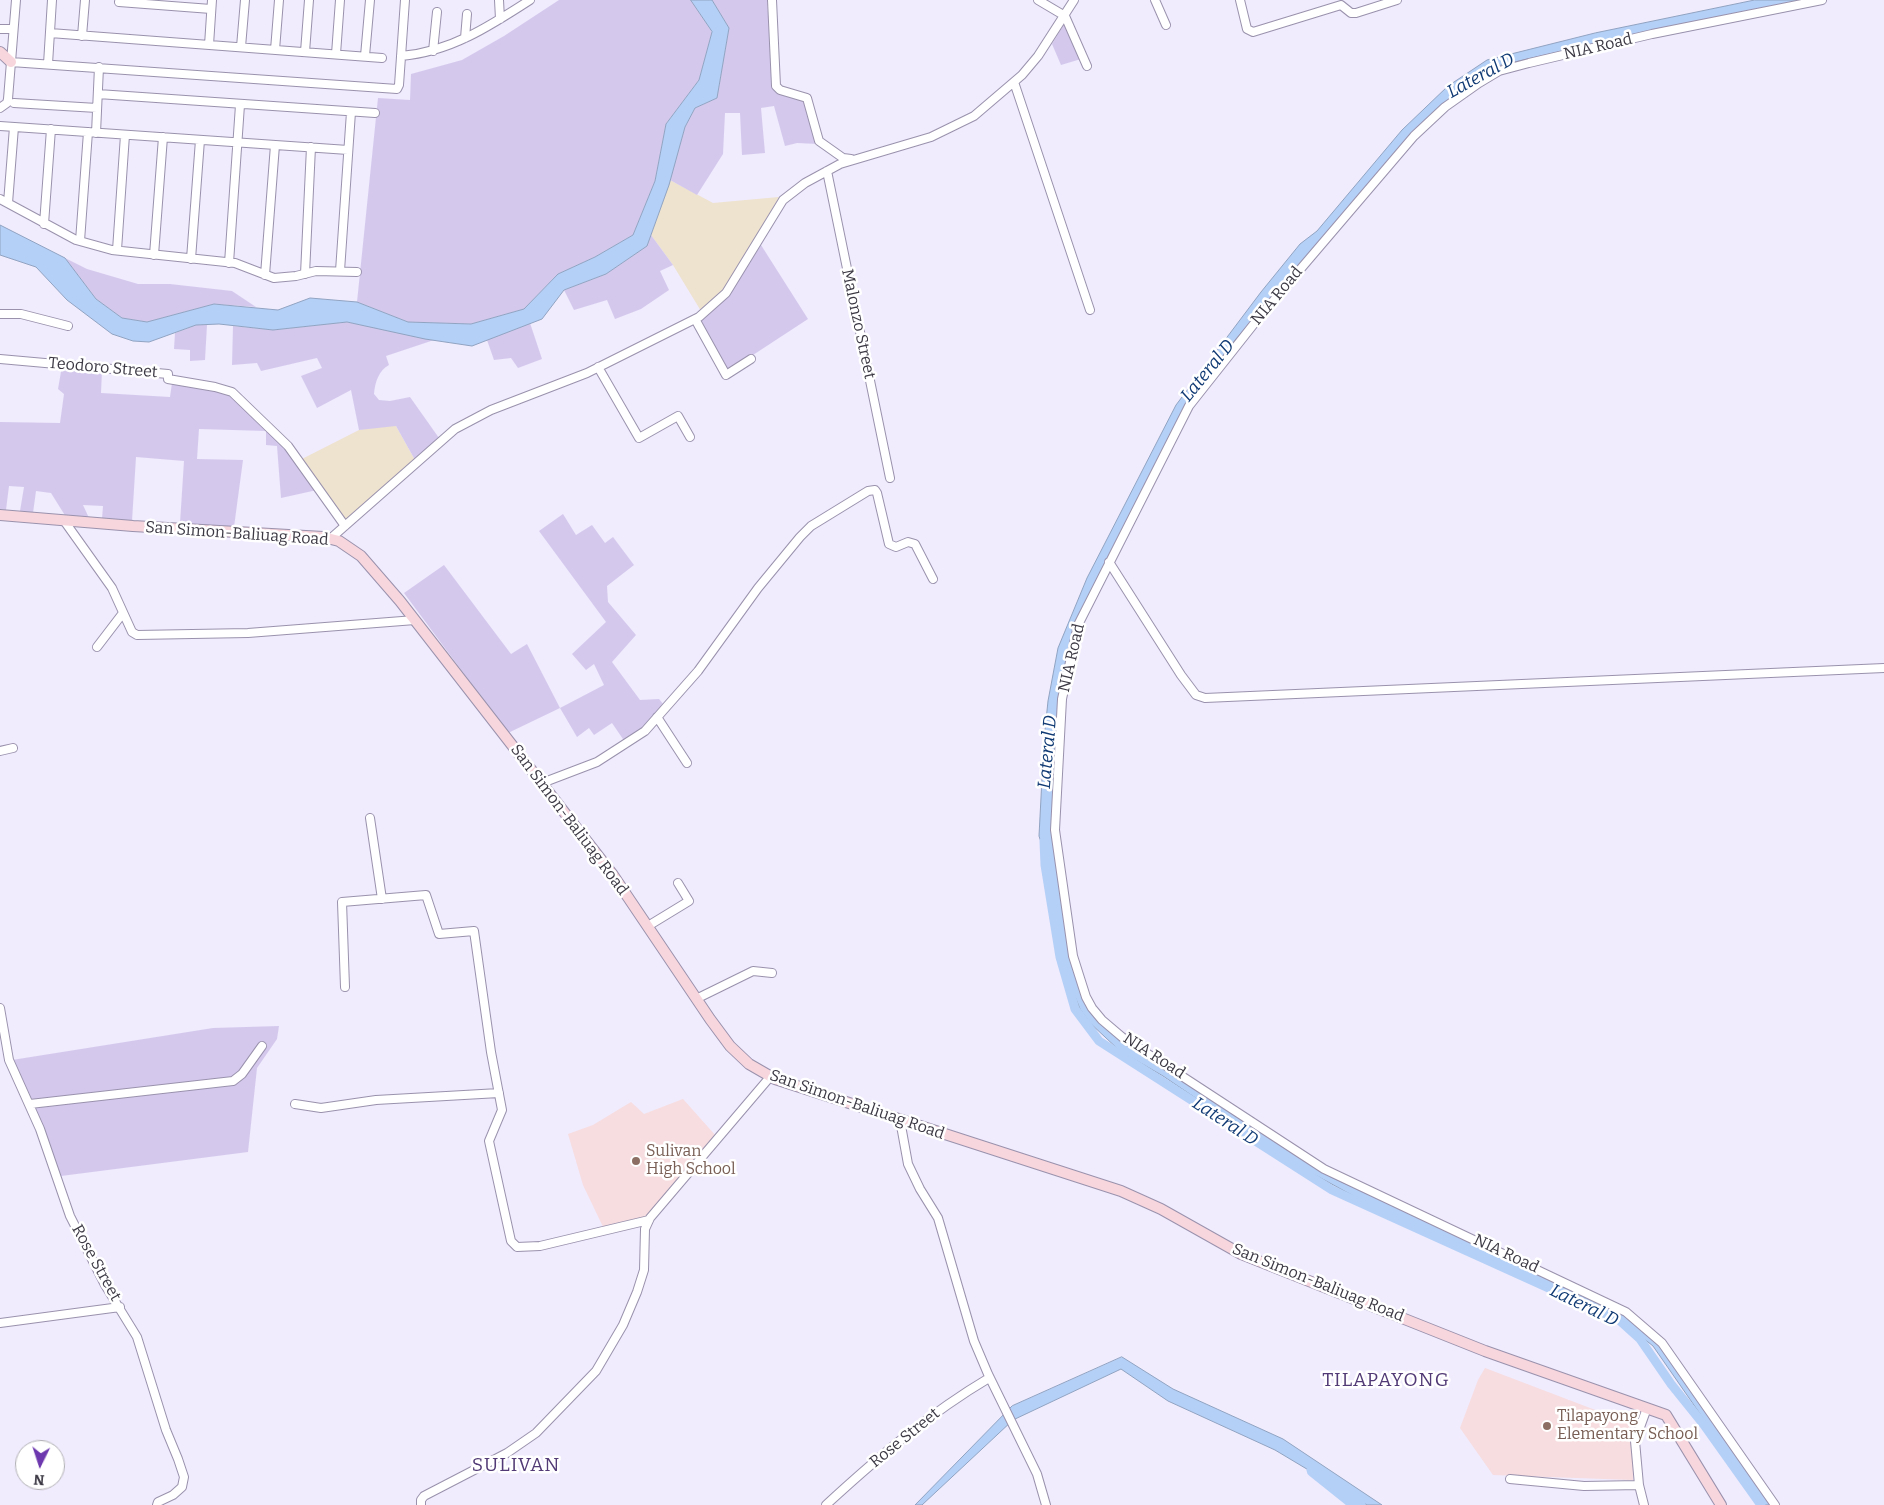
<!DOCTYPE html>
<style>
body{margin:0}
#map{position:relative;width:1884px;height:1505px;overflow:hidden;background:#f0ebfd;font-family:Bitter,serif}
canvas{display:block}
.north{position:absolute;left:15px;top:1440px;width:50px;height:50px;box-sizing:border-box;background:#fff;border:1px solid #b1b0b4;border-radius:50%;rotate:184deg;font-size:14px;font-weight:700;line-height:20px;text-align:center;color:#3c3944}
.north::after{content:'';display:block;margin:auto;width:18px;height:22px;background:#6d38ae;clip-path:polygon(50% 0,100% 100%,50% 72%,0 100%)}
</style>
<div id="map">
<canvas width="1884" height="1505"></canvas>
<div class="north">N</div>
</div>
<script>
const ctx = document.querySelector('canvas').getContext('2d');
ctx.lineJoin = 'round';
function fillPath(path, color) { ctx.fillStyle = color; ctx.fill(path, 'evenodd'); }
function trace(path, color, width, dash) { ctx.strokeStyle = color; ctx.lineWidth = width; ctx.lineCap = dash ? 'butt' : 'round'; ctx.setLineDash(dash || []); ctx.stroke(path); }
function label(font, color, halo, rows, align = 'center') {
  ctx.font = font + ' Bitter,serif'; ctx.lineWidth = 5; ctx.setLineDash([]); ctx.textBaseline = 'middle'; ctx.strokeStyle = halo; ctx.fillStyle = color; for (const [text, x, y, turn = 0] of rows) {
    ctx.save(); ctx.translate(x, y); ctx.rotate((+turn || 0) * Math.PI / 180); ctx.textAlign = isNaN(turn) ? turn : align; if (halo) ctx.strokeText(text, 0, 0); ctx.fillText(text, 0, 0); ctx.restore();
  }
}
const industrial = new Path2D(`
 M670,180L713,203L779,197L725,291L701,311L673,265L651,235Z
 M383,425L396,426L415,460L344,521L300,460L359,430Z`);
const education = new Path2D(`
 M683,1099L716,1136L647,1218L605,1231L583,1185L568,1134L593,1125L631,1102L644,1114Z
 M1485,1368L1632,1424L1633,1480L1493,1475L1460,1428L1478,1380Z`);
const green = new Path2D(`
 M559,0H691L712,32L699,80L666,124L655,181L633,235L595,257L558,274L524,309L471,324L408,322L357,302L378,98L410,100L411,74L462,60L504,36Z
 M712,0H767L773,88L779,93L805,101L818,144L797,143L785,146L774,106L761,108L765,153L742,155L740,113H725L723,154L697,195L670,180L685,127L695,108L717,98L729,28Z
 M1066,21L1081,59L1061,65L1052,44Z
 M651,235L673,265L660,271L669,290L641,309L615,319L607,300L574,310L564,290L606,274L647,246Z
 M761,245L808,319L727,372L701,320L727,297Z
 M65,258L87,269L138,284H170L232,291L256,307L214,304L147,322L122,318L96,299Z
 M347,322L434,340L386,356L389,365C379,370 375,382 374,394L379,400L390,401L410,397L439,438L415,460L396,426L359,430L351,390L317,408L301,376L322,368L317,358L261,371L257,363L232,365L233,326L273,330Z
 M530,323L542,359L518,368L511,358L494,360L487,340Z
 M196,325H207L205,360L190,361V350L174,349L175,333Z
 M62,366L102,370L101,393L170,397L172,383L216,389L230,394L276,435L317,490L281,498L277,446L266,445V431L199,429L197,459L243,460L234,527L180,523L184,461L136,457L132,521L102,519L103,506L83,505L89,518L66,517L51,493L36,491L33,513L20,511L24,487L9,486L6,510L0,509V422L60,423L64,394L58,389Z
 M563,514L576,535L592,525L605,543L613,537L634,565L607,586L608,602L636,635L612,662L640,700L659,699L664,705L643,730L625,742L612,723L594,735L589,728L577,737L560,708L508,733L404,593L444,565L511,654L527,644L560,708L604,685L594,664L586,670L572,654L606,622L539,531Z
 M279,1026L277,1039L257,1068L248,1152L61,1176L35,1107L233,1084L240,1071L231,1077L31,1100L12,1060L213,1028Z`);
const water = new Path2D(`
 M691,0H712L729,28L717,98L695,108L685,127L669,185L647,246L606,274L564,290L542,319L472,346L425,339L347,322L273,330L219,324L196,325L149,342L133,341L112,334L67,300L36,267L0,255V225L65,258L96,299L122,318L147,322L214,304L278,310L310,298L357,302L408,322L471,324L524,309L558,274L595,257L633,235L655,181L666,124L699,80L712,32Z
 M1755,0H1811L1668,27L1497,66L1452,97L1409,137L1235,340L1186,405L1103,567L1071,642L1053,830L1064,915L1089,1009L1203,1092L1331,1177L1624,1314L1652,1337L1670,1358L1772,1505H1764L1759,1499L1653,1346L1612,1313L1514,1271L1370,1205L1286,1159L1163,1076L1120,1051L1090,1023L1080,1009L1072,989L1063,959L1046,858L1039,836L1044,740L1048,701L1058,648L1087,578L1176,405L1261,292L1300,244L1317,231L1402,130L1448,86L1487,60L1595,33Z
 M1122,1357L1173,1389L1283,1439L1382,1505H1367L1275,1450L1168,1401L1121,1369L1013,1420L922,1505H915L1012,1406Z`);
const canal = new Path2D(`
 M1044,841L1045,865L1060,957L1075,1009L1099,1041L1332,1190L1619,1320L1640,1339L1671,1384L1704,1425L1761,1505`);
const river = new Path2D(`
 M1314,1470L1358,1505`);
const street = new Path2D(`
 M499,0L500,19
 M772,0L776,86L780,90L807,98L819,141L843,158L851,159
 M1038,0L1065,16L1087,66
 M1155,0L1166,25
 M1240,0L1247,29L1253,32L1341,5L1351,13H1356L1397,0
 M119,2L211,9
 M0,29H12
 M50,33L382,58
 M82,36L85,0
 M465,38L467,14
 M209,45L212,0
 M241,47L245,0
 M275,50L279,0
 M433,51L437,12
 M305,52L309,0
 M336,54L340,0
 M365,56L370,0
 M401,56C450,52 490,26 530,0
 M11,62L397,89L399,85L405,0
 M48,64L52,0
 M1014,82L1090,310
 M98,94L375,113
 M14,103L97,108
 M0,108L7,103L8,99L16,0
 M0,126L348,150
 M96,133L99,67
 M827,171L890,478
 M0,199L76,240L112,250L235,263L274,278L296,276L316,271L357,272
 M8,203L14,127
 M44,224L51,129
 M80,241L88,132
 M117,250L125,135
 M154,255L163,137
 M191,259L200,140
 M229,263L240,105
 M340,271L351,112
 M305,274L311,147
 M265,275L275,145
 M0,314H21L68,326
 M695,319L726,375L751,359
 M0,359L168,374V379L215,387L232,392L288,446L345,526
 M598,367L639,438L678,416L690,437
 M65,522L112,588L132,632L137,635L248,633L415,620
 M330,539L455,429L491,410L587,373L699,317L726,293L783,200L805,183L840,164L931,137L974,116L1022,75L1038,56L1074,0
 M1109,562L1181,675L1196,695L1205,698L1884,668
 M97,647L123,613
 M657,717L687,763
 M0,751L13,748
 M542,783L597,762L645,731L698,671L758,588L800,537L811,526L868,491L875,490L877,493L889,544L896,547L908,542L915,544L933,579
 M370,818L382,899
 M648,926L689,901L678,883
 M345,987L342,902L426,895L439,934L474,931L491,1052L502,1110L489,1141L511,1241L517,1247L540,1246L649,1220
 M696,999L753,971L772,973
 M0,1008L9,1060L40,1129L70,1216L105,1285L137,1337L166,1430L178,1459L184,1477L182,1487L173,1495L158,1502L157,1505
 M30,1104L233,1081L242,1074L262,1046
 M295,1104L321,1108L376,1100L499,1093
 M900,1120L908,1164L920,1189L938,1218L974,1341L988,1374L1037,1474L1046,1505
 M0,1323L120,1307
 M1510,1479L1584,1486L1639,1485
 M421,1505V1500L424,1496L507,1453L536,1433L596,1371L623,1325L637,1292L644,1270L645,1229L650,1218L770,1077
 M826,1505C877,1458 930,1413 989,1378
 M1644,1505L1639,1485L1635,1441L1647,1408
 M1775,1505L1662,1343L1626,1312L1324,1169L1122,1037L1102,1020L1092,1008L1086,997L1073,956L1055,830L1062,699L1078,625L1189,406L1257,320L1414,136L1445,107L1479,83L1499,71L1529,63L1652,34L1822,0`);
const secondary = new Path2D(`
 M0,52L11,62
 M0,515L133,526L323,537L339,541L361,556L400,601L613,875L710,1019L730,1046L749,1064L775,1079L1121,1191L1161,1209L1241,1254L1485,1351L1666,1415L1721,1505`);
const markers = [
 [636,1161,5,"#8d6e63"],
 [1547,1426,5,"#8d6e63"]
];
const streetNames = [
 ["NIA Road",1598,47,-13],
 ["NIA Road",1277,296,-50],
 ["Malonzo Street",858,324,78],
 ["Teodoro Street",103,368,5],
 ["San Simon-Baliuag Road",237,534,4],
 ["NIA Road",1072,658,-77],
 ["San Simon-Baliuag Road",569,820,53],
 ["NIA Road",1154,1056,33],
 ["San Simon-Baliuag Road",857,1105,19],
 ["NIA Road",1506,1254,25],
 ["Rose Street",96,1263,61],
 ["San Simon-Baliuag Road",1318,1283,22],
 ["Rose Street",905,1438,-39]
];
const educationNames = [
 ["Sulivan",646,1152],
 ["High School",646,1170],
 ["Tilapayong",1557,1417],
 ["Elementary School",1557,1435]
];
const waterNames = [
 ["Lateral D",1481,76,-29],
 ["Lateral D",1208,371,-51],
 ["Lateral D",1048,752,-85],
 ["Lateral D",1225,1122,33],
 ["Lateral D",1584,1306,26]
];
const quarterNames = [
 ["TILAPAYONG",1386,1381],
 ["SULIVAN",516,1466]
];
fillPath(industrial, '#eee3ce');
fillPath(education, '#f7dddf');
fillPath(green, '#d4c9ed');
fillPath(water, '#b4d0f7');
trace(water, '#90a3c1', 1);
trace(canal, '#b4d0f7', 9);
trace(river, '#b4d0f7', 15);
trace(street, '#9a92ad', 10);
trace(secondary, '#9a92ad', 12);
trace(street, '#fff', 8);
trace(secondary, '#f8d6dd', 10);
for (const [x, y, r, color] of markers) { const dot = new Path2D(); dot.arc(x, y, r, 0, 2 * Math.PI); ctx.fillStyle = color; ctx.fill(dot); trace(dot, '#fff', 2); }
label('16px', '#3c3944', '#fff', streetNames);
label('16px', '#785e54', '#fff', educationNames, 'left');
label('italic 18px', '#103a74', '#fff', waterNames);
ctx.letterSpacing = '1px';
label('19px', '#513a75', '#fff', quarterNames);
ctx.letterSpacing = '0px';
</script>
